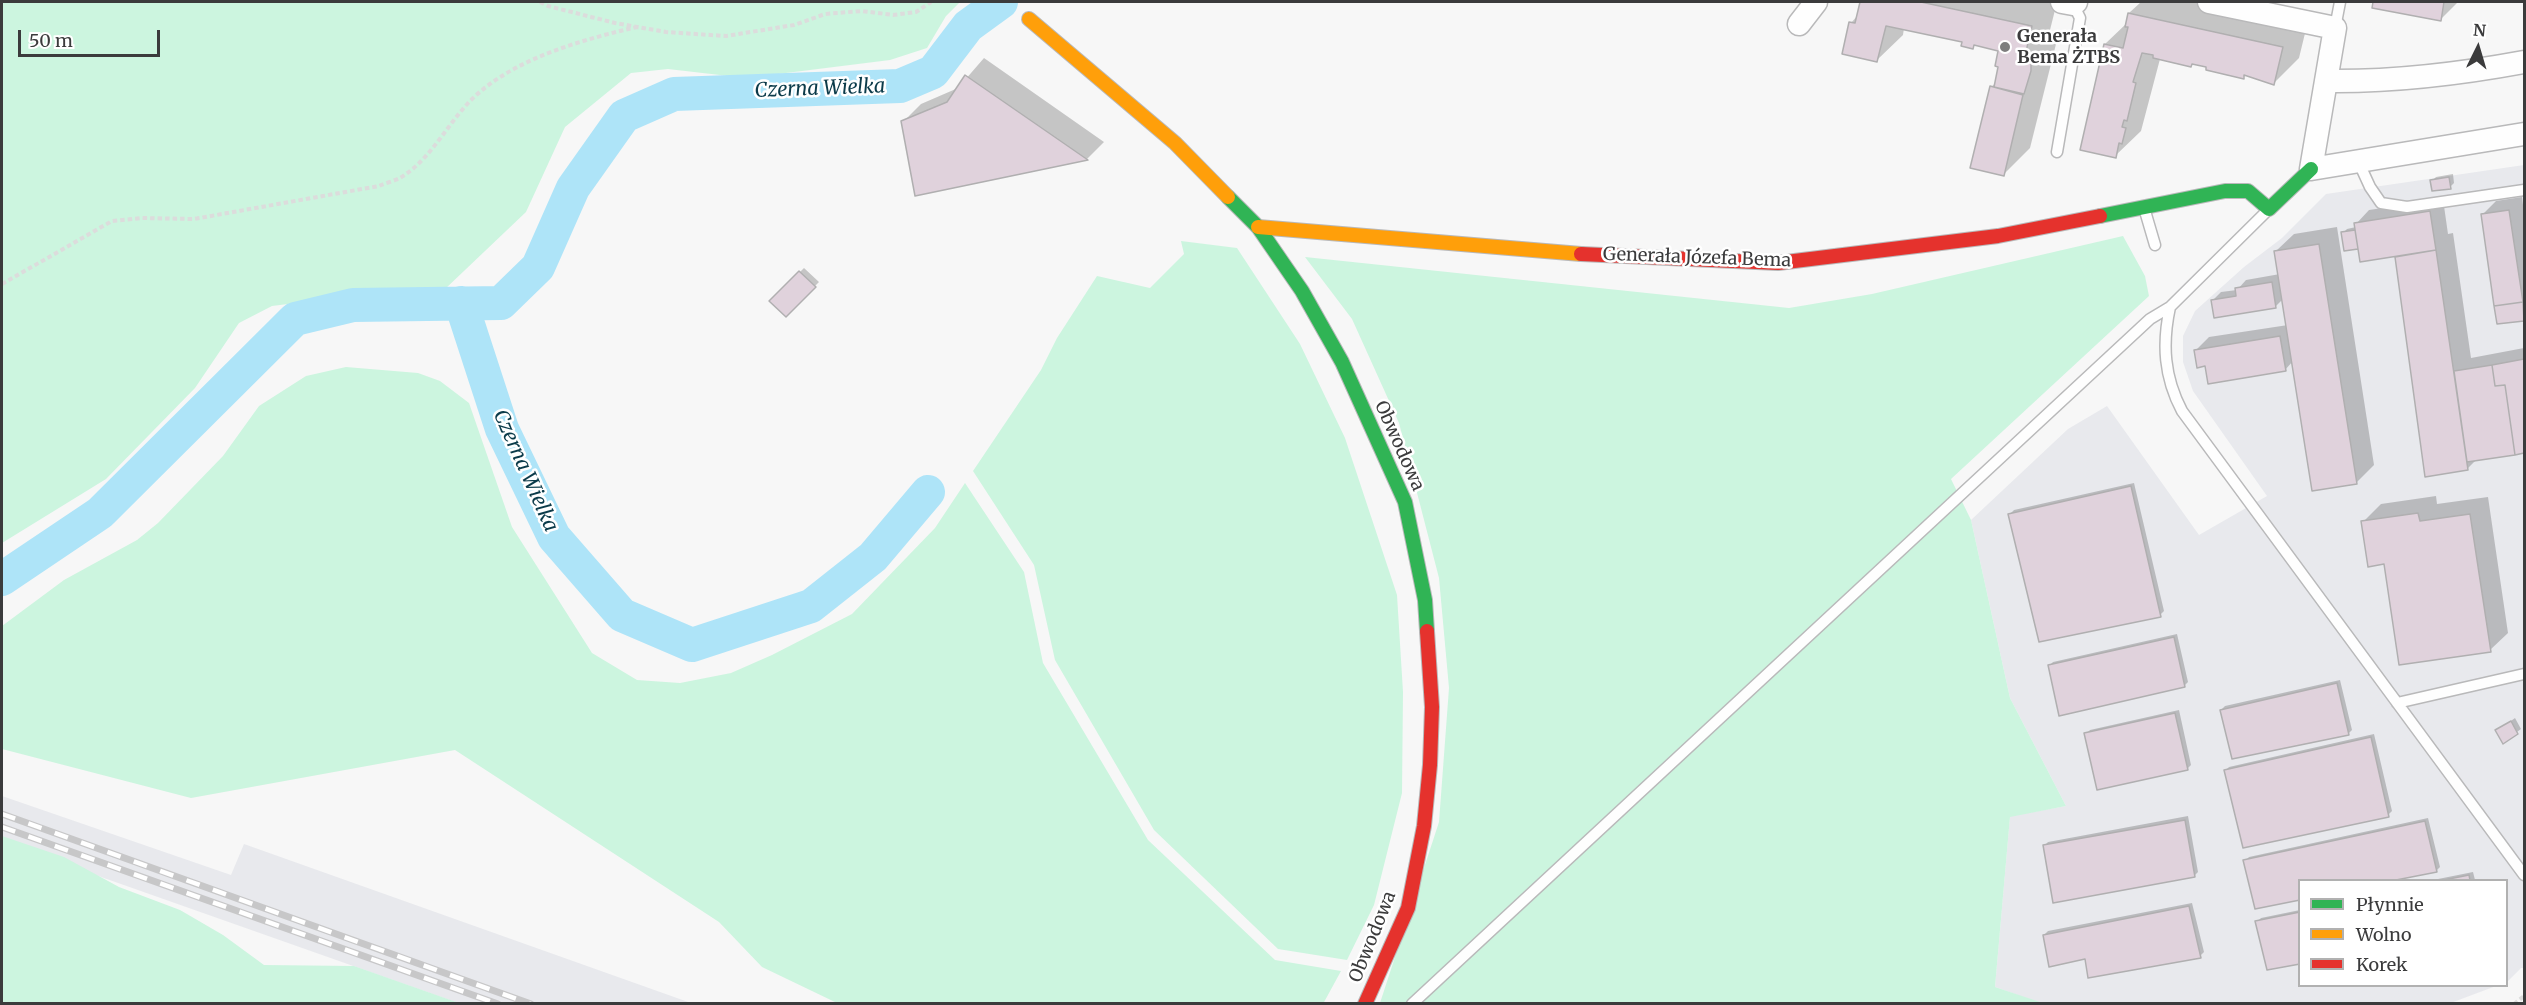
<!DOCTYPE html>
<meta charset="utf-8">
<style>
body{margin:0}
#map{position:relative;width:2526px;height:1005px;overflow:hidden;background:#f7f7f7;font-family:Merriweather,serif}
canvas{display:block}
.frame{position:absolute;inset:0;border:3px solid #3b3b3c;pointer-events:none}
.legend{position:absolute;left:2298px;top:879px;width:210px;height:108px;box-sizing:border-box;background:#fff;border:2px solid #b1b1b1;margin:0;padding:8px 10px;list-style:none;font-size:18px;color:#3b3b3c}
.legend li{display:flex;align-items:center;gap:12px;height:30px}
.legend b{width:30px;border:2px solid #b1b1b1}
.north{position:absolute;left:2448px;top:18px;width:60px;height:60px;-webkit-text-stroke:4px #fff;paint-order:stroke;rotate:5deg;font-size:16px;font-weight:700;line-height:24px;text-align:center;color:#3b3b3c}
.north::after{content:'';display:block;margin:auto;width:21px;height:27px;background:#3b3b3c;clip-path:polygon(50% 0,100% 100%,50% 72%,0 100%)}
.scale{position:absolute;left:18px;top:30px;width:142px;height:27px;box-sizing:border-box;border:3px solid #3b3b3c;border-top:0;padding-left:8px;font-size:18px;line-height:21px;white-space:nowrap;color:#3b3b3c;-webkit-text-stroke:4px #fff;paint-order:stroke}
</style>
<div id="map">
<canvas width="2526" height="1005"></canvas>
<div class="frame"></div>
<ul class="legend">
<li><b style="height:8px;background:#30b455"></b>Płynnie</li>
<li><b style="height:8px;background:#ff9f0a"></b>Wolno</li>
<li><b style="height:8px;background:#e5322d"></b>Korek</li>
</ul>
<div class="north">N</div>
<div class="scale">50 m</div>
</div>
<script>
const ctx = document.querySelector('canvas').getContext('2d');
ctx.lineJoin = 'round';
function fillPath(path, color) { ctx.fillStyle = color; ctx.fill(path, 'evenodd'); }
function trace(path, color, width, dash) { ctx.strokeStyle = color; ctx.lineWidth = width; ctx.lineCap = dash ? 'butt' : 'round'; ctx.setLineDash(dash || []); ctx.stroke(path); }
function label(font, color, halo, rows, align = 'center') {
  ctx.font = font + ' Merriweather,serif'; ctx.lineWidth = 5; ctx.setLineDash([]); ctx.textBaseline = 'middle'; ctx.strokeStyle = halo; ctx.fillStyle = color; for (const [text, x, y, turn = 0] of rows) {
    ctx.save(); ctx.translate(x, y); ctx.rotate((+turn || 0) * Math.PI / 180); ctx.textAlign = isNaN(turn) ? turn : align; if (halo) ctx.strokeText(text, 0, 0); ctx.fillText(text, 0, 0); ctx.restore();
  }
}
const built = new Path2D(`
 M2524,165V968H2521L2507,982L2506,880H2300V986H2496L2448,1004H2043L1995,987L2010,816L2066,806L2010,698L1971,520L2068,429L2107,406L2199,535L2267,496L2193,391L2183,362V336L2195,311L2244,267L2282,238L2326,194Z
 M2,796L231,875L244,844L691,1003H458L2,842Z`);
const green = new Path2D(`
 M2,2H960L946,16L927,48L890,60L746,78L668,69L631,73L565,127L526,212L444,290L377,309L312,301L272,306L239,323L195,388L106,479L2,543Z
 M2123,236L2145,276L2149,296L1951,479L1971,520L2010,698L2066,806L2010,817L1995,987L2043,1003H1380L1439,822L1449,688L1439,578L1399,423L1352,319L1305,257L1789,308L1872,294Z
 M1181,241L1237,248L1300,344L1345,438L1397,595L1403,692L1402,793L1374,905L1347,960L1278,949L1154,830L1055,660L1034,565L973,471L1041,370L1057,338L1097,276L1150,288L1184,254Z
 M346,367L418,373L440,381L469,403L512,527L592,653L637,680L680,683L731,673L772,655L852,614L935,528L965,483L1024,572L1043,663L1148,840L1275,960L1341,971L1323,1004L837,1003L762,967L719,922L455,750L191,798L2,749V626L64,580L137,540L158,523L223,456L259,406L306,376Z
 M2,836L64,857L119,887L180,910L223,935L264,965L354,966L459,1003H2Z`);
const shadow = new Path2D(`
 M1861,2H2057L2049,34L2056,36V44L2030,148L2004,174L1991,87L1997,82L2000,50L1976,44L1973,47L1964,41L1904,28L1903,35L1877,60L1851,23L1858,15Z
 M2141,2H2218L2308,21L2299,58L2274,83L2208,66L2160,59L2141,131L2115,156L2105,44L2127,23L2129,13Z
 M2375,2H2458L2440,20L2374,7Z
 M984,58L1104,142L1087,159L916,194L903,122L921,104L958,88Z
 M2453,174L2454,183L2450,187L2432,181L2436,177Z
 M2522,197L2524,213V319L2498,323L2482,215L2496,201Z
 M2443,199L2448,234L2453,233L2471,358L2524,348V452L2477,459L2467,469L2396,257L2399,254L2359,247L2345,249L2343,233L2347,229L2356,227V224L2369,210Z
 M2337,227L2374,465L2356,483L2293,361L2285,370L2207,365L2196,350L2209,337L2288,325L2283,299L2275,307L2212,301L2221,292L2237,290L2246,280L2280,274L2276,251L2294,234Z
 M804,268L819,282L786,315L771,301Z
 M2134,483L2164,611L2160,615L2010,514L2014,510Z
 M2436,496L2437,504L2488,497L2508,633L2490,650L2385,563L2363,522L2381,504Z
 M2177,634L2188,682L2184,686L2049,666L2053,662Z
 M2340,680L2352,730L2348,734L2221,710L2225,706Z
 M2179,710L2191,765L2187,769L2086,734L2090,730Z
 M2515,718L2521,729L2503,742L2497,731Z
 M2374,734L2392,811L2388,815L2225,771L2229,767Z
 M2188,816L2198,872L2194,876L2044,846L2048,842Z
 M2428,818L2440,867L2436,871L2389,880H2300L2245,861L2249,857Z
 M2473,872L2475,880H2433Z
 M2192,903L2204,952L2200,956L2086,957L2044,935L2048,931Z
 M2300,910V962L2257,922L2261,918Z`);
const river = new Path2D(`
 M461,303L502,429L554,537L622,615L692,645L811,606L873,557L928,492
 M2,579L100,513L295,319L353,305L501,303L538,267L573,188L624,116L674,94L900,86L933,72L968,26L1001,2`);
const building = new Path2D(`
 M1860,2H1921L2032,26L2024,60L2031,61V71L2024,94L1994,87L1998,67L1995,66L1998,51L1974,45L1973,49L1961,46L1962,42L1886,26L1877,62L1842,54L1849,22L1855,23Z
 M2373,2H2444L2441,21L2372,8Z
 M2128,13L2283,47L2274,85L2244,75V79L2206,70V67L2192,64L2191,67L2153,58V55L2142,53L2133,82L2136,83L2127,121L2124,120L2122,127L2126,128L2122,144L2119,143L2116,158L2080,150L2104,44L2123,48L2128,27H2125Z
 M965,75L1088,160L915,196L901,121L947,102Z
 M1990,86L2023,95L2004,176L1970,168Z
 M2449,177L2451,189L2432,191L2430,180Z
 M2509,210L2523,302L2494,306L2481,214Z
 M2430,211L2436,250L2360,262L2354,223Z
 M2355,230L2358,249L2344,251L2341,232Z
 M2319,244L2357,484L2312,491L2274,251Z
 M2436,250L2468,470L2425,477L2395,257Z
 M799,271L816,287L786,317L769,301Z
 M2272,282L2276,308L2214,318L2211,300L2236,296L2235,288Z
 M2523,302L2524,321L2497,324L2494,306Z
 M2280,336L2286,371L2208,384L2205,366L2197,368L2194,350Z
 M2524,359V453L2515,455L2505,385L2495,386L2492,365Z
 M2492,365L2495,386L2505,385L2515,455L2467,462L2454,371Z
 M2131,486L2161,617L2039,642L2008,514Z
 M2418,513L2420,521L2470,514L2491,652L2399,665L2384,564L2368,567L2361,521Z
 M2174,637L2185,687L2059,716L2048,665Z
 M2337,683L2349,735L2232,759L2220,710Z
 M2175,713L2188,770L2097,790L2084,733Z
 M2511,721L2518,734L2503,744L2495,730Z
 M2371,737L2389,817L2243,848L2224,770Z
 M2185,820L2195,877L2053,903L2043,845Z
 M2425,821L2437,872L2396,880H2300V900L2255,909L2243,860Z
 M2469,875L2470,880H2444Z
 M2189,906L2201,958L2088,978L2085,959L2049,967L2043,935Z
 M2300,912V964L2267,970L2255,921Z`);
const path = new Path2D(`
 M540,2L548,6L615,23L666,32L726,36L794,25L825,14L862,11L893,15L916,12L931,2
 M2,284L112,221L142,218L194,219L379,186C385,183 394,181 400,178C435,157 450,116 481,91C523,56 585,39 637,27
 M2514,1004L2524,996`);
const lane = new Path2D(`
 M2335,28L2340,2
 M2057,152L2080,18L2073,4
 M2359,163L2370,187L2381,203L2407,207L2524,190
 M2145,211L2155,245
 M2170,307C2162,344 2164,377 2182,411L2524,875
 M2397,703L2524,674
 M1412,1004L2150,319L2170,307L2267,211`);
const street = new Path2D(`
 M2062,2L2073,4L2076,2
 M2209,2L2335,28L2311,169L2524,134
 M1799,24L1816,2
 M2326,81C2392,82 2459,74 2524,62`);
const fast = new Path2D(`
 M1228,197L1258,227L1302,291L1342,362L1405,502L1425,600L1427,631
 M2100,216L2225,191H2248L2269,209L2311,169`);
const slow = new Path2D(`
 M1029,19L1175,143L1228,197
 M1258,227L1581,254`);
const jam = new Path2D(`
 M1581,254L1778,263L1998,236L2100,216
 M1365,1004L1408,908L1424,826L1430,765L1432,707L1427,631`);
const rail = new Path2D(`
 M2,814L531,1004
 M2,827L498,1004`);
const markers = [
 [2005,47,6,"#7d7d7d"]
];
const poiNames = [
 ["Generała",2017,37],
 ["Bema ŻTBS",2017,58]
];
const streetNames = [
 ["Generała Józefa Bema",1697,258,2],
 ["Obwodowa",1399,446,66],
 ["Obwodowa",1373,937,-68]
];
const waterNames = [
 ["Czerna Wielka",820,89,-2],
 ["Czerna Wielka",525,471,66]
];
fillPath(built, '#e8e9ed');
fillPath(green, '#ccf5df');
fillPath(shadow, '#0003');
trace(river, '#aee4f8', 34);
fillPath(building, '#e0d2dc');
trace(building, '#b0afb0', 1.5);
trace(lane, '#b9b9ba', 13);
trace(street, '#b9b9ba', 25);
trace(fast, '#b9b9ba', 16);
trace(slow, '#b9b9ba', 16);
trace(jam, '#b9b9ba', 16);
trace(path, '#dcdcdc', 4, [4.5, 3]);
trace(lane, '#fefefe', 10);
trace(street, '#fefefe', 22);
trace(fast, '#30b455', 14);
trace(slow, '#ff9f0a', 14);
trace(jam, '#e5322d', 14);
trace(rail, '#c7c7c8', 7);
trace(rail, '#fff', 4.5, [14]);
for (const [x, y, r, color] of markers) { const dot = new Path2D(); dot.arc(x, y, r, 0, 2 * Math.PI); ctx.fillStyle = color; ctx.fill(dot); trace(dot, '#fff', 2); }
label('bold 18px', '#3b3b3c', '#fff', poiNames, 'left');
label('18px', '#3b3b3c', '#fff', streetNames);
label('italic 20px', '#0b3b4a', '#fff', waterNames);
</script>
